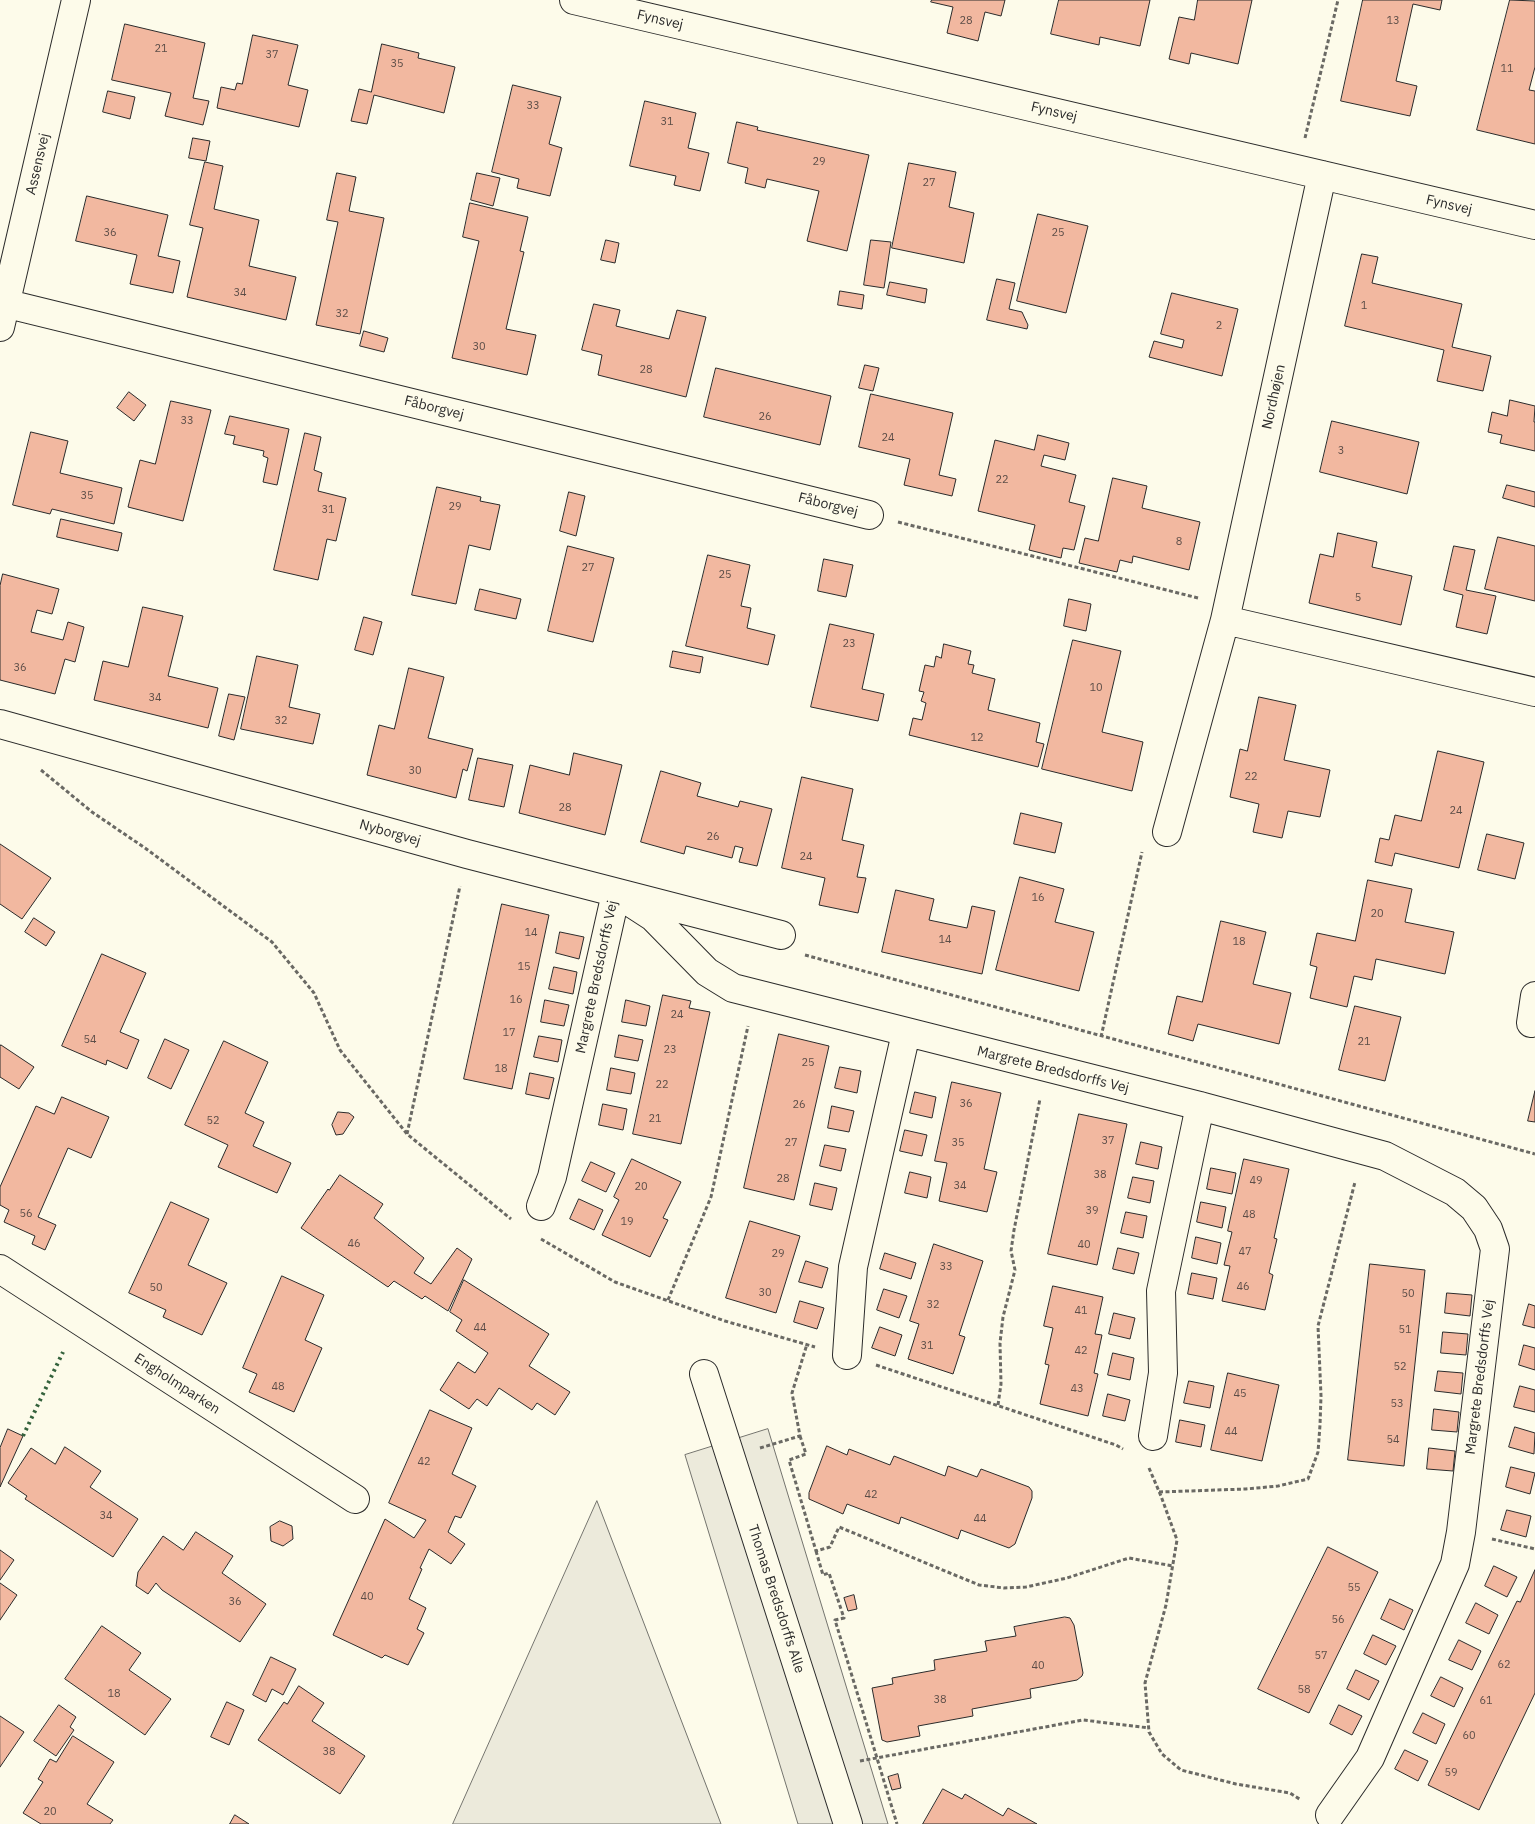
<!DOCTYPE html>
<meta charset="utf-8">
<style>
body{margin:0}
canvas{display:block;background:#fdfbea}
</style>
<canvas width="1535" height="1824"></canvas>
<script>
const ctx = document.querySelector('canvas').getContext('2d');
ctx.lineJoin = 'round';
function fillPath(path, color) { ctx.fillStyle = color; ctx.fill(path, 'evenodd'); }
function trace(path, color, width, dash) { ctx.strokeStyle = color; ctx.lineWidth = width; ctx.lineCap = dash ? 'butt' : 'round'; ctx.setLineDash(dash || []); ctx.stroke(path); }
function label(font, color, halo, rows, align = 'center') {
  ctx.font = font + ' "IBM Plex Sans",sans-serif'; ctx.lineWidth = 4; ctx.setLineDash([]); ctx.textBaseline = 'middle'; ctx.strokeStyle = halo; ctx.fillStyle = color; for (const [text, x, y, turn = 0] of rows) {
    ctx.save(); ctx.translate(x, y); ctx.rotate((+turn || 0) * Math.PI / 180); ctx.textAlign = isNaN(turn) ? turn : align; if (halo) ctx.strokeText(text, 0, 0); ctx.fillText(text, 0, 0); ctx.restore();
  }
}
const parking = new Path2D(`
 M768,1429L888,1824H798L685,1455Z
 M597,1501L721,1824H453Z`);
const building = new Path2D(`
 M932,0H1005L1001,16L985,12L978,41L947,33L953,7L931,2Z
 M1059,0H1150L1140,46L1100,37L1099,45L1051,34Z
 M1198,0H1252L1238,64L1191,53L1189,64L1169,59L1179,17L1194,20Z
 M1363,0H1442L1440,10L1413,4L1396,81L1417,86L1410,116L1341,101Z
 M1510,0L1535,1V67L1529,90L1535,91V144L1477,130Z
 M125,24L205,43L193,98L209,101L203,125L165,116L171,93L112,80Z
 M253,35L298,45L288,85L308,90L299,127L217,108L221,87L235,90L237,83L242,84Z
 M382,44L419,53L418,58L455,67L444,113L374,95L367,124L351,121L359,89L371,92Z
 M513,85L561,97L549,144L562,148L550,196L517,188L519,179L492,172Z
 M108,91L135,97L130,119L103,112Z
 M645,101L696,113L688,148L709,153L700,191L674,185L676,176L630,166Z
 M737,122L758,127L757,130L869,155L847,251L807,241L819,191L767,179L765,188L745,183L748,168L728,163Z
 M193,138L210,141L206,161L189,158Z
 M205,162L223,166L214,209L259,220L249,266L296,277L286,320L187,297L203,228L190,225Z
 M909,163L956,172L949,207L974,213L964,263L892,248Z
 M337,173L356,177L349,211L384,218L360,334L316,325L338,222L327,220Z
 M477,173L500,178L493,206L471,200Z
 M87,196L168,215L158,256L180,261L173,293L130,284L137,255L76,241Z
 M470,203L528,217L520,251L524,252L506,329L536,335L527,375L452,358L479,241L463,237Z
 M1038,214L1088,226L1066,313L1017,301Z
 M606,240L619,243L615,263L601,260Z
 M871,240L891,242L884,288L864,285Z
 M1362,254L1378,257L1372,283L1462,304L1452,347L1491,356L1483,391L1437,381L1444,350L1345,326Z
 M997,279L1015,283L1009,309L1022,312L1028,325L1027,329L987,320Z
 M890,282L927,289L925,303L887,295Z
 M840,291L864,295L862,309L838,305Z
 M1172,293L1238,309L1222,376L1149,357L1154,341L1182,348L1184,340L1161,334Z
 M594,304L620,310L616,326L669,339L677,310L706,317L686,397L598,375L602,355L582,350Z
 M364,331L388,338L384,352L360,346Z
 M865,365L879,368L873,391L859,388Z
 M716,368L831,396L820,445L704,417Z
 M129,392L146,405L134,421L117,408Z
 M871,394L953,413L939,475L956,479L952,496L904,485L910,459L859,447Z
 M1510,400L1535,406L1534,422H1535V451L1500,443L1502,435L1488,432L1492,412L1507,416Z
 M171,401L211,410L183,521L128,507L140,460L155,464Z
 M230,416L289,429L277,485L263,482L268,458L263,456L264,451L233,444L235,436L225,434Z
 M1332,421L1419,442L1407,494L1320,472Z
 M31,432L68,441L60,473L122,488L114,524L52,509L50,514L13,505Z
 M305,433L321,437L314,470L322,473L318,491L346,498L336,541L327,539L318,580L274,570Z
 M1038,435L1069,443L1065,460L1044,455L1041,466L1076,475L1069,502L1085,506L1074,550L1063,548L1061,558L1029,550L1035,525L978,511L995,440L1034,450Z
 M1113,478L1147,486L1142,508L1200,522L1189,570L1133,556L1132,563L1120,560L1117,572L1079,563L1085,538L1098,541Z
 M1507,485L1535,492V507L1503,498Z
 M437,487L481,497L480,501L500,505L490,550L469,545L456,604L412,595Z
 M569,492L585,496L576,536L560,531Z
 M61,519L122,533L118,551L57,537Z
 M1338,533L1377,542L1372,567L1412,576L1401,625L1309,603L1320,554L1333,557Z
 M1498,537L1535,546V601L1485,589Z
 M568,546L614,558L593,642L548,631Z
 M1454,546L1475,550L1466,590L1496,596L1487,634L1456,627L1463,595L1444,590Z
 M708,555L750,565L741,606L751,608L747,628L775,635L768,665L686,646Z
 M824,559L853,565L846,597L818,591Z
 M3,574L59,589L52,614L37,610L31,632L63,640L68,622L84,627L75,662L65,659L55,694L0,680V586Z
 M480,589L521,599L516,619L475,610Z
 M1069,599L1091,604L1086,631L1064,626Z
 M143,607L183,616L168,676L218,688L208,728L94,700L103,661L128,667Z
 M364,617L382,622L373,655L355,650Z
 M830,624L874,634L862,689L884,694L878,721L811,707Z
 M1073,640L1121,651L1102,732L1143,742L1132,791L1042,769Z
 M944,644L971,651L968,664L974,665L972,673L995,679L988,710L1040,723L1036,742L1044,744L1038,767L909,735L913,718L922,720L926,703L921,701L924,692L919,691L925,665L934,667L936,656L941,658Z
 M673,651L703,657L700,673L670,667Z
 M257,656L298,665L289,707L320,714L313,744L241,729Z
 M409,668L444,677L428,738L473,749L467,771L463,769L456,798L367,775L379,725L394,729Z
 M229,694L245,697L234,740L219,736Z
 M1259,697L1296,705L1284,760L1330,770L1320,817L1288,811L1282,838L1253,832L1259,804L1230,797L1240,749L1247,751Z
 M1438,751L1484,762L1459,868L1395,853L1392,866L1375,862L1380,838L1389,840L1395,815L1421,821Z
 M574,753L622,765L605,835L519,813L530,765L569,775Z
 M478,758L513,765L504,807L469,800Z
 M661,771L701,783L697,796L738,807L740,801L772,809L757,866L739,862L743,848L735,846L732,858L686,846L684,854L641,842Z
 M802,777L853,789L842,840L864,845L857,877L866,878L858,913L819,905L825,878L782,868Z
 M1021,813L1062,823L1055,853L1014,844Z
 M1487,834L1524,843L1515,879L1478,870Z
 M0,844L51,878L22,919L0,904Z
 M1020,877L1064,889L1055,922L1094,932L1079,991L996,970Z
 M1368,880L1412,889L1405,922L1454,932L1445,974L1376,959L1372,980L1354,976L1347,1007L1310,998L1317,967L1310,965L1317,933L1355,941Z
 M896,890L934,899L929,920L967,928L972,906L995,911L982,974L882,952Z
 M502,904L549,915L512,1089L464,1079Z
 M34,918L55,932L46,946L25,932Z
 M1221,921L1266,932L1253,984L1291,993L1279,1044L1198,1024L1193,1041L1168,1034L1177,996L1202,1002Z
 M560,932L584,937L579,959L556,953Z
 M102,954L146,973L120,1032L139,1040L127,1069L107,1060L106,1065L62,1046Z
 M554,967L577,972L573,994L549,989Z
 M663,995L691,1001L689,1008L710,1012L681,1144L633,1134Z
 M545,1000L569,1005L564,1026L541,1022Z
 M626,1000L650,1006L646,1026L622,1022Z
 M1355,1006L1401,1017L1385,1081L1339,1070Z
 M779,1034L829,1046L794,1200L744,1188Z
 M619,1035L643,1040L638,1061L615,1057Z
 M539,1036L562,1040L558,1062L534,1057Z
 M165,1039L189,1050L171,1089L148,1078Z
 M224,1041L268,1062L245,1113L264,1122L253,1146L291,1163L277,1193L218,1167L228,1145L185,1125Z
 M1,1045L34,1067L19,1089L0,1077V1047Z
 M840,1067L861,1071L857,1093L835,1088Z
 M611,1068L635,1073L631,1094L607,1090Z
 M530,1073L554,1078L549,1099L526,1094Z
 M952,1082L1001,1093L984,1169L997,1172L987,1212L939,1201L947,1163L935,1161Z
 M1535,1091V1122L1528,1121Z
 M915,1092L936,1097L932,1118L910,1113Z
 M62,1097L109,1117L91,1158L68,1148L38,1217L56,1225L45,1250L32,1244L35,1236L4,1222L9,1210L0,1205V1187L36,1106L54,1114Z
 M603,1104L627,1109L623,1130L599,1125Z
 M832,1106L854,1111L849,1132L828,1128Z
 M338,1112L349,1113L354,1117L343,1134L336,1135L332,1125Z
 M1079,1114L1127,1124L1097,1265L1048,1254Z
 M905,1130L927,1135L922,1156L900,1151Z
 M1141,1142L1162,1147L1158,1169L1136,1164Z
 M825,1145L846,1149L841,1171L820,1166Z
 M632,1159L681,1182L663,1218L668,1220L650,1257L602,1235L619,1200L614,1197Z
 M1244,1159L1289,1169L1274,1238L1277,1239L1269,1273L1273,1275L1265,1310L1222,1301L1230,1266L1224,1265L1232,1232L1228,1231Z
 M591,1162L615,1173L606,1192L582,1181Z
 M1211,1168L1236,1173L1232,1194L1207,1189Z
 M910,1172L931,1177L927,1198L905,1193Z
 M340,1175L383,1204L374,1218L424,1258L414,1273L431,1284L457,1248L472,1259L448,1311L425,1296L422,1299L394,1281L388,1287L301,1228L328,1189L329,1190Z
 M1133,1177L1154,1181L1150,1203L1128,1198Z
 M815,1183L837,1188L832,1210L810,1205Z
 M579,1199L603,1210L594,1230L570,1219Z
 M171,1202L209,1219L188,1265L227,1283L202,1335L163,1317L166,1310L129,1293Z
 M1201,1202L1226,1207L1222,1228L1197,1222Z
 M1126,1212L1147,1216L1143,1238L1121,1233Z
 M750,1221L800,1236L776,1313L726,1298Z
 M1196,1237L1221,1243L1217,1264L1192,1258Z
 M934,1244L983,1261L959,1335L965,1337L953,1374L908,1359L919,1324L910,1321Z
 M1118,1248L1139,1253L1134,1274L1113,1269Z
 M885,1253L916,1263L911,1279L880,1269Z
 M806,1261L828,1268L822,1288L799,1282Z
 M1370,1264L1425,1270L1404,1466L1348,1460Z
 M1192,1273L1217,1278L1213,1299L1188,1294Z
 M282,1276L324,1295L305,1340L322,1348L294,1412L249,1392L257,1374L243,1368Z
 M464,1280L549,1334L529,1366L570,1392L555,1415L537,1403L532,1410L499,1388L487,1406L477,1399L469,1409L440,1390L458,1362L475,1373L488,1353L456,1331L462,1320L450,1312Z
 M1053,1286L1103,1297L1095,1334L1102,1335L1094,1373L1098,1374L1088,1416L1040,1404L1049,1365L1045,1364L1053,1328L1044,1326Z
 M884,1289L907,1296L899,1318L877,1310Z
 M1447,1293L1472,1295L1470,1316L1445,1313Z
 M800,1301L824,1308L817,1329L794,1322Z
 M1529,1304L1535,1306V1328L1523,1325Z
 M1114,1313L1135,1318L1130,1339L1109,1334Z
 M880,1327L902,1335L895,1356L872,1348Z
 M1443,1332L1468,1334L1466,1355L1441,1353Z
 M1524,1345L1535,1348V1370L1519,1365Z
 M1113,1353L1134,1358L1130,1380L1108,1375Z
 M1438,1371L1463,1373L1461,1394L1435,1391Z
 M1228,1373L1279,1385L1262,1461L1211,1450Z
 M1189,1381L1214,1386L1210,1408L1184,1403Z
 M1520,1386L1535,1390V1412L1514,1407Z
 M1108,1394L1130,1400L1125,1421L1103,1416Z
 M1434,1409L1459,1412L1457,1432L1432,1430Z
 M430,1410L472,1428L452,1474L476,1486L461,1518L455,1516L448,1532L465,1544L451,1564L429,1549L420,1568L422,1569L409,1599L426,1608L417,1629L424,1633L408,1665L385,1655L382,1658L333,1635L385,1519L414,1538L426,1520L389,1503Z
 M1180,1420L1205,1425L1201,1447L1176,1442Z
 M1515,1427L1535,1433L1534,1454L1509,1447Z
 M8,1429L23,1436L0,1487V1448Z
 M827,1446L847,1455L849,1449L890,1465L894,1456L945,1476L948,1466L977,1477L981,1469L1029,1487L1032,1491V1498L1015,1544L1009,1548L961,1530L958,1539L901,1517L899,1524L847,1504L843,1514L809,1499V1493Z
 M65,1447L101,1471L90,1487L138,1519L113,1557L25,1499L27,1496L8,1483L31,1448L55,1464Z
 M1429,1448L1455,1451L1453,1471L1427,1469Z
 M1511,1467L1535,1473L1530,1494L1506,1487Z
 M1507,1510L1531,1516L1526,1537L1501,1530Z
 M280,1521L292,1526L293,1539L283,1546L271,1541L270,1527Z
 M196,1532L233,1556L222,1573L266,1604L240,1642L162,1590L156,1583L148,1594L136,1586L138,1572L163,1536L183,1550Z
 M1328,1547L1378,1572L1309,1713L1258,1689Z
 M0,1550L14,1560L0,1580Z
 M1494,1566L1517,1577L1507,1597L1485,1586Z
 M1535,1570V1693L1479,1810L1428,1785L1517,1601L1520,1602Z
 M0,1583L17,1595L0,1620Z
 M854,1595L857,1609L848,1611L844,1598Z
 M1390,1599L1413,1610L1404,1630L1381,1619Z
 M1476,1603L1498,1615L1489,1634L1466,1623Z
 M1065,1617L1070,1618L1074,1625L1083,1673L1082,1676L1077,1680L1030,1689L1031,1698L972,1709L973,1716L918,1726L920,1736L887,1742L882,1740L872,1688L893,1684L892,1678L935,1670L934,1660L987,1651L985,1641L1016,1636L1014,1627Z
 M102,1626L141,1653L129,1670L171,1699L145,1735L65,1679Z
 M1373,1635L1396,1646L1386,1665L1364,1654Z
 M1459,1640L1481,1651L1472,1670L1449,1660Z
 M271,1657L296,1669L283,1695L272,1689L266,1702L253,1695Z
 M1356,1670L1379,1681L1369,1700L1347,1689Z
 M1441,1677L1463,1688L1454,1707L1431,1696Z
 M299,1686L324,1703L312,1721L365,1756L340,1794L258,1740L284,1702L287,1704Z
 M227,1702L244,1710L229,1745L211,1737Z
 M59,1705L76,1717L70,1727L74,1730L56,1756L34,1741Z
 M1339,1705L1362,1716L1352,1735L1330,1724Z
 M1423,1713L1445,1724L1436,1744L1413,1733Z
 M0,1716L24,1732L0,1767Z
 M73,1736L114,1762L87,1804L113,1820L110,1824H41L23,1813L43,1782L38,1779L50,1759L56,1762Z
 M1405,1750L1428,1761L1418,1781L1395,1769Z
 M898,1774L901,1788L892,1790L888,1777Z
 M943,1789L962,1799L965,1794L1003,1816L1008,1808L1037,1824H923Z
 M235,1815L249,1824H230Z`);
const path = new Path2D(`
 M1305,138L1338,0
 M898,522L1198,598
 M41,770L92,812L145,848L272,942L314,993L340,1050L407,1134L511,1219
 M805,955L1535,1154
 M1101,1037L1142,852
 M407,1134L460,886
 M541,1239L615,1282L725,1321L815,1347
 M668,1300L711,1197L748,1026
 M876,1365L1116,1445L1123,1449
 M998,1405L1001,1384L1000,1343L1003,1317L1015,1270L1011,1251L1014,1230L1040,1099
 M800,1436L806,1454L789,1460L816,1551L830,1547L839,1527L979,1585L1004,1588L1026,1587L1067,1578L1129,1558L1173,1566
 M760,1448L800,1436L792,1393L807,1344
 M1149,1468L1161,1496L1177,1540L1166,1605L1145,1683L1149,1732L1162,1754L1181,1770L1236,1784L1290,1793L1301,1800
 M1159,1492L1246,1489L1278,1486L1308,1479L1318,1452L1320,1425L1321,1396L1318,1326L1355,1182
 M1492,1539L1535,1549
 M816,1551L823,1575L829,1573L844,1618L835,1620L897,1824
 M860,1761L1083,1720L1149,1728`);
const minor = new Path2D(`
 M574,0L1535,225
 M0,302L869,515
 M0,327L76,0
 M1225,620L1535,692
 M0,724L467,854L781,935
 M1167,832L1225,620L1322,175
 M1531,1023L1535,996
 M541,1206L552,1177L616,893L653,917L707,972L733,988L1200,1106L1385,1156L1455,1192L1474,1208L1488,1229L1495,1249L1461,1532L1455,1564L1370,1758L1330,1815
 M0,1269L355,1499
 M847,1355L853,1267L906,1033
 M704,1374L848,1824
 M1153,1436L1163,1373L1161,1291L1200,1106`);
const hedge = new Path2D(`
 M23,1436L63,1352`);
const numberNames = [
 ["28",966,21],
 ["13",1393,21],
 ["21",161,49],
 ["37",272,55],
 ["35",397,64],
 ["11",1507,69],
 ["33",533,106],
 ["31",667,122],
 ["29",819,162],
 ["27",929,183],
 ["36",110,233],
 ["25",1058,233],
 ["34",240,293],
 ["1",1364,306],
 ["32",342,314],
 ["2",1219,326],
 ["30",479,347],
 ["28",646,370],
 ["26",765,417],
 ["33",187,421],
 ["24",888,438],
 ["3",1341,451],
 ["22",1002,480],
 ["35",87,496],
 ["29",455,507],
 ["31",328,510],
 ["8",1179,542],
 ["27",588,568],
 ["25",725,575],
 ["5",1358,598],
 ["23",849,644],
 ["36",20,668],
 ["10",1096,688],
 ["34",155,698],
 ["32",281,721],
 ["12",977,738],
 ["30",415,771],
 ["22",1251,777],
 ["28",565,808],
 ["24",1456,811],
 ["26",713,837],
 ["24",806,857],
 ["16",1038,898],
 ["20",1377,914],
 ["14",531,933],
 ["14",945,940],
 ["18",1239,942],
 ["15",524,967],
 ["16",516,1000],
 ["24",677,1015],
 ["17",509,1033],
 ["54",90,1040],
 ["21",1364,1042],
 ["23",670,1050],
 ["25",808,1063],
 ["18",501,1069],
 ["22",662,1085],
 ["36",966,1104],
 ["26",799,1105],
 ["21",655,1119],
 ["52",213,1121],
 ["37",1108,1141],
 ["27",791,1143],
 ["35",958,1143],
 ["38",1100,1175],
 ["28",783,1179],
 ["49",1256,1181],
 ["34",960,1186],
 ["20",641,1187],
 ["39",1092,1211],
 ["56",26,1214],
 ["48",1249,1215],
 ["19",627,1222],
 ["46",354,1244],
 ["40",1084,1245],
 ["47",1245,1252],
 ["29",778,1254],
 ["33",946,1267],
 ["46",1243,1287],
 ["50",156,1288],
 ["30",765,1293],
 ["50",1408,1294],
 ["32",933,1305],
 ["41",1081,1311],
 ["44",480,1328],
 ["51",1405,1330],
 ["31",927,1346],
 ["42",1081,1351],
 ["52",1400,1367],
 ["48",278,1387],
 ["43",1077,1389],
 ["45",1240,1394],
 ["53",1397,1404],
 ["44",1231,1432],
 ["54",1393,1440],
 ["42",424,1462],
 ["42",871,1495],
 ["34",106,1516],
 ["44",980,1519],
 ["55",1354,1588],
 ["40",367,1597],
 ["36",235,1602],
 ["56",1338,1620],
 ["57",1321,1656],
 ["62",1504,1665],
 ["40",1038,1666],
 ["58",1304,1690],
 ["18",114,1694],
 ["38",940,1700],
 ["61",1486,1701],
 ["60",1469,1736],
 ["38",329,1752],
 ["59",1451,1773],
 ["20",50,1812]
];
const streetNames = [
 ["Fynsvej",660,20,13],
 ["Fynsvej",1054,112,13],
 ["Assensvej",38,164,-77],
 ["Fynsvej",1449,205,13],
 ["Nordhøjen",1274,397,-78],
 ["Fåborgvej",434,408,14],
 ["Fåborgvej",828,505,14],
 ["Nyborgvej",390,833,16],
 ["Margrete Bredsdorffs Vej",597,977,-78],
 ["Margrete Bredsdorffs Vej",1053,1070,14],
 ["Margrete Bredsdorffs Vej",1480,1377,-83],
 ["Engholmparken",177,1384,33],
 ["Thomas Bredsdorffs Alle",776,1599,72]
];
fillPath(parking, '#eceadb');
trace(parking, '#74746e', 1);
fillPath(building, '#f2b8a0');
trace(building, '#2b2b2b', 1);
trace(minor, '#2b2b2b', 30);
trace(path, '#6a6964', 3, [4, 2.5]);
trace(minor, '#fdfbea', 28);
trace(hedge, '#34623c', 4, [2.5, 4]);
label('11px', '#5d4e48', null, numberNames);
label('14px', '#2b2b2b', '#fdfbea', streetNames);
</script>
